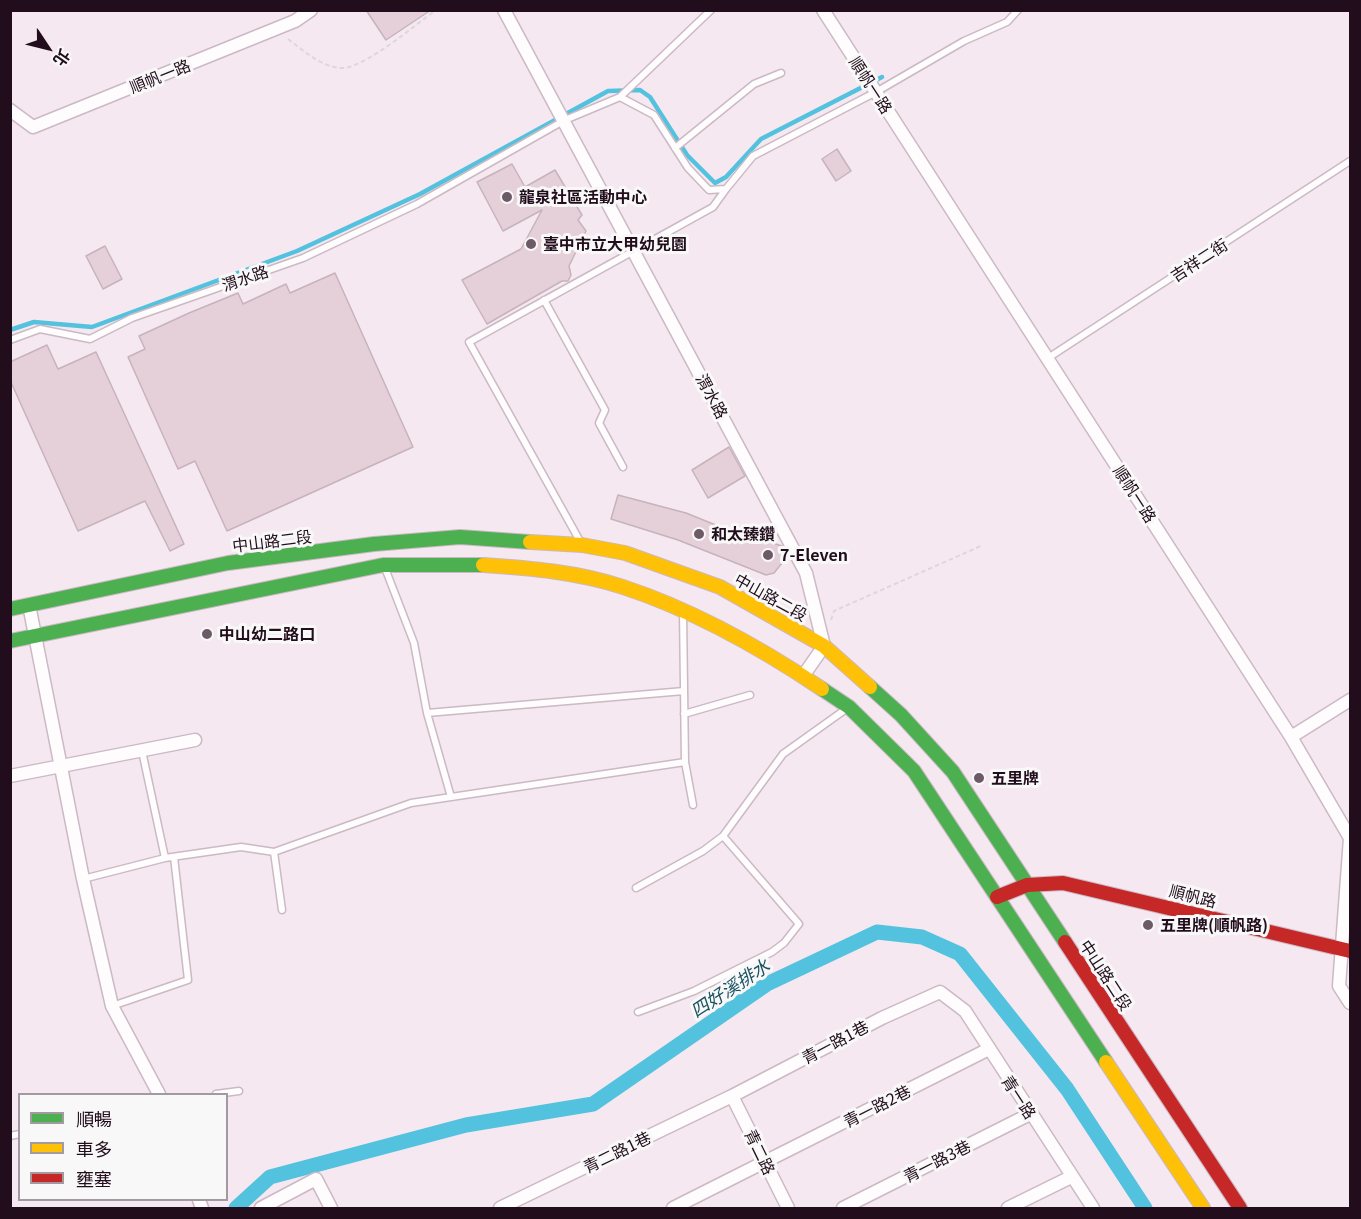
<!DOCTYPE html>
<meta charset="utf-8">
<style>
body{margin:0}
#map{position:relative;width:1361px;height:1219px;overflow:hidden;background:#f6e8f1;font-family:Georgia,"Noto Sans TC",serif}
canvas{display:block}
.frame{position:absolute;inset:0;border:12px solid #220d1c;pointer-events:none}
.legend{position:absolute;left:18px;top:1093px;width:210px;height:108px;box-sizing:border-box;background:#f8f8f8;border:2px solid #a29aa0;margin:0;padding:8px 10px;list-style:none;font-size:18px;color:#220d1c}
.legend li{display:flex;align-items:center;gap:12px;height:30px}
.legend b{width:30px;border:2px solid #a29aa0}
.north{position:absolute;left:18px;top:18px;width:60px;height:60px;-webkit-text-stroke:4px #f8f8f8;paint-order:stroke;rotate:125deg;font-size:16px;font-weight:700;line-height:24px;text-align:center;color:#220d1c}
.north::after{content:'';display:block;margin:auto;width:21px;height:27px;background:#220d1c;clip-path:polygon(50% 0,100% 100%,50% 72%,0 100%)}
</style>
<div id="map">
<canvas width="1361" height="1219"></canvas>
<div class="frame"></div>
<ul class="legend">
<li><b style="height:8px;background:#4caf50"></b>順暢</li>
<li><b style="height:8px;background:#ffc107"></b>車多</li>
<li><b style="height:8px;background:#c62828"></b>壅塞</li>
</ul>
<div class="north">北</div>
</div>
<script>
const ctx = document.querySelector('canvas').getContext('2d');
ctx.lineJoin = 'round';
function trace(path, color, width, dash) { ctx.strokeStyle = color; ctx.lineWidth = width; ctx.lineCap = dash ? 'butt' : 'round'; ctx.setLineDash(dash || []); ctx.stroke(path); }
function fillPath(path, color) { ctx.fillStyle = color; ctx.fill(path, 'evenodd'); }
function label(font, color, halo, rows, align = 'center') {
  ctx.font = font + ' Georgia,"Noto Sans TC",serif'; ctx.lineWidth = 6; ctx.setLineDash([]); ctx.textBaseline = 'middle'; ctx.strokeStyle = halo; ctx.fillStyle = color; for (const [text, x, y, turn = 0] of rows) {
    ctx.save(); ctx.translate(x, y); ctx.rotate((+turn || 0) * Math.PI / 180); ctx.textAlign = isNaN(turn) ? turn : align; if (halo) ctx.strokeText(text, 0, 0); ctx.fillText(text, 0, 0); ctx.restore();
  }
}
const stream = new Path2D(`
 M10,330L34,322L92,327L297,251L420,194L608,91L640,90L650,97L687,155L715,183L726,177L761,139L882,77`);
const canal = new Path2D(`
 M236,1208L270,1177L466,1125L593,1104L767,984L877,932L922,937L960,954L1067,1089L1145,1208`);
const building = new Path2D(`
 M366,10H431L386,40Z
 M837,149L851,171L836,181L822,159Z
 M512,164L525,187L555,170L582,215L578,220L586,231L569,266L571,275L568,281H562L487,324L462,280L521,249L542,210L503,231L477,182Z
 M105,246L122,279L103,289L86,256Z
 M335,273L413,447L227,531L195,461L178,469L128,357L145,349L139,336L189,313L238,293L243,304L286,284L290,293Z
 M47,345L58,369L96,352L184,544L170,551L145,501L78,531L10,380V362Z
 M729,447L745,476L708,498L692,470Z
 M618,495L686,513L758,542L760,539L782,546V563L774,573L766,575L678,540L611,519Z`);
const path = new Path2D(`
 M288,39C304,51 320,66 340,68C363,70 416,24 436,10
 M831,620L834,611L983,545`);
const lane = new Path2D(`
 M620,97L654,115L688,168L709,190L726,189L753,156L876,92L964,41L1007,22L1018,10
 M675,148L754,84L781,73
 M544,300L605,410L599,423L623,467
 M10,340L40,329L90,339L132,318L303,258L417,204L565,120L620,97L711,10
 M1048,358L1350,161
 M581,543L469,342L713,207L726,189
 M385,568L414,643L427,713L451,797
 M427,713L684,691
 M684,714L750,695
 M142,751L165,858
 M685,762L693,805
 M274,852L282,910
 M83,879L165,858L241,847L274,852L411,803L685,762L683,612
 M636,888L703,851L723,836L783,754L846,709
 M112,1006L188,980L174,857
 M638,1012L694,991L772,952L784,943L799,924L723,836
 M216,1094L239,1091
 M10,1136L20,1134`);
const street = new Path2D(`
 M504,10L806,573L824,646L803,676
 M823,10L1291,737L1350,838L1339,986L1350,1003
 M10,110L33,127L295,21L311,10
 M29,605L83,879L112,1006L159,1094
 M1291,737L1350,700
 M10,776L195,740
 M732,1096L788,1208
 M199,1200L202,1208
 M261,1208L316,1179L331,1208
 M500,1208L732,1096L882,1018L940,992L965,1011L1093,1208
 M673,1208L989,1049
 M843,1208L1030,1114
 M1008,1208L1071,1177`);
const fast = new Path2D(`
 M10,609L228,563L374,544L460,537L530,542
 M10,641L383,565H483
 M870,687L901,715L953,772L1065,942
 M822,689L849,707L914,771L1106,1062`);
const slow = new Path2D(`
 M530,542L582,545L625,553L720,587L824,646L870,687
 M483,565C529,568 578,572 623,587C693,610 761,648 822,689
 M1106,1062L1203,1208`);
const jam = new Path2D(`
 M997,897L1027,885L1063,883L1350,951
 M1065,942L1240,1208`);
const markers = [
 [507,197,6,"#6c5a67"],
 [531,244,6,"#6c5a67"],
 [699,534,6,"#6c5a67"],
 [768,555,6,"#6c5a67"],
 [207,634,6,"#6c5a67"],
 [979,778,6,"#6c5a67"],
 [1148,925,6,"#6c5a67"]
];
const streetNames = [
 ["順帆一路",160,76,-22],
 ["順帆一路",871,85,57],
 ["吉祥二街",1199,260,-33],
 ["渭水路",245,278,-19],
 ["渭水路",712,396,62],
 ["順帆一路",1135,494,57],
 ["中山路二段",272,541,-7],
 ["中山路二段",771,597,29],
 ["順帆路",1193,896,14],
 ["中山路二段",1106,975,57],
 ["青一路1巷",835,1042,-28],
 ["青一路",1019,1097,57],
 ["青一路2巷",877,1106,-27],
 ["青二路1巷",617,1152,-26],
 ["青二路",760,1152,64],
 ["青一路3巷",937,1161,-27]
];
const poiNames = [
 ["龍泉社區活動中心",519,197],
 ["臺中市立大甲幼兒園",543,244],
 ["和太臻鑽",711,534],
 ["7-Eleven",780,555],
 ["中山幼二路口",219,634],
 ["五里牌",991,778],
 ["五里牌(順帆路)",1160,925]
];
const waterNames = [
 ["四好溪排水",730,988,-33]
];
trace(stream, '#53c2de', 4.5);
trace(canal, '#53c2de', 15);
fillPath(building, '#e5cfd8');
trace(building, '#c6b3bb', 1.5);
trace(lane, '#cbb9c4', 9);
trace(street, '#cbb9c4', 15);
trace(fast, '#cbb9c4', 16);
trace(slow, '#cbb9c4', 16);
trace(jam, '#cbb9c4', 16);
trace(path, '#dcd7da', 2, [4.5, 3]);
trace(lane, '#fefcfd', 6);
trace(street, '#fefcfd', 12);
trace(fast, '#4caf50', 14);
trace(slow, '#ffc107', 14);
trace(jam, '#c62828', 14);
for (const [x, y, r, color] of markers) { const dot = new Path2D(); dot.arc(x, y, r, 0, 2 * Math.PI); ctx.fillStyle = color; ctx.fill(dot); trace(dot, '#f8f8f8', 2); }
label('16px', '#220d1c', '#f8f8f8', streetNames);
label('bold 16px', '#220d1c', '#f8f8f8', poiNames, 'left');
label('italic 18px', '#195161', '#f8f8f8', waterNames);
</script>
